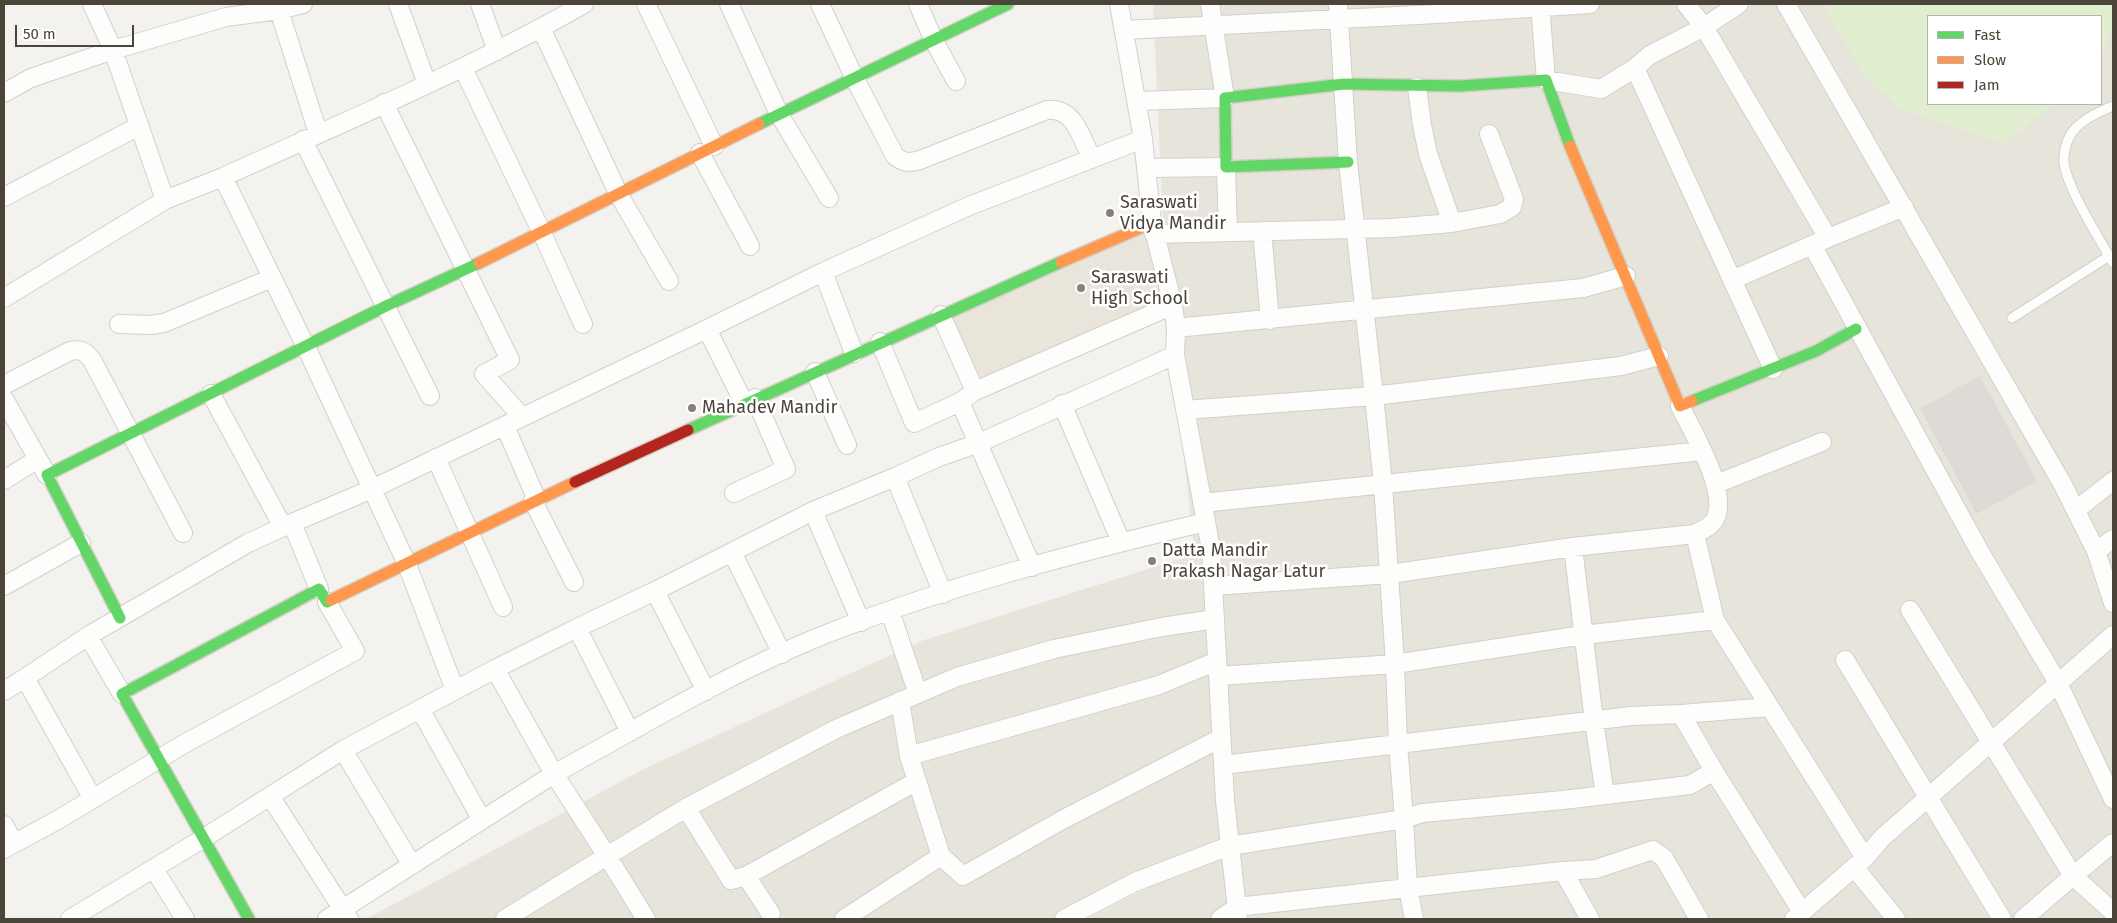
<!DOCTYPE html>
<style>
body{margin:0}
#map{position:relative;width:2117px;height:923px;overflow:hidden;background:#f4f2ee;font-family:"Fira Sans",sans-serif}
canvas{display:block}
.frame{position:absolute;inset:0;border:5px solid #4b4439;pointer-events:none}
.legend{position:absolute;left:1927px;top:15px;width:175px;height:90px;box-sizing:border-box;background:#fff;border:1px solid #b7b4b0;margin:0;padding:6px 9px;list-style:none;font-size:15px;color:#4b4439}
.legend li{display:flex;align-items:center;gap:10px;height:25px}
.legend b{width:25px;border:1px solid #b7b4b0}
.scale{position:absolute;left:15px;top:25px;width:119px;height:22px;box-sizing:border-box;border:2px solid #4b4439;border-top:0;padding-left:6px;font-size:15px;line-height:18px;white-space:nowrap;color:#4b4439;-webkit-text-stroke:4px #fff;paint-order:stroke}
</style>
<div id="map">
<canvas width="2117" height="923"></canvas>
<div class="frame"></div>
<ul class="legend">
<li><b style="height:6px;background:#63d668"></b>Fast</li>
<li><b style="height:6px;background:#ff974d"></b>Slow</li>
<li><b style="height:6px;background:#b3261e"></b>Jam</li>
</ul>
<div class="scale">50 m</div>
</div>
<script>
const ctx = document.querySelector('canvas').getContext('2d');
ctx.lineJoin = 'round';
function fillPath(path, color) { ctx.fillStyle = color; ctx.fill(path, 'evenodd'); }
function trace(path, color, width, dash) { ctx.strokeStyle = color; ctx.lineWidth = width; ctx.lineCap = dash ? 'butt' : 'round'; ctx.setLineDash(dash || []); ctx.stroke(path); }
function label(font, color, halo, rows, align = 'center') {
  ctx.font = font + ' "Fira Sans",sans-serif'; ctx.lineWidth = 5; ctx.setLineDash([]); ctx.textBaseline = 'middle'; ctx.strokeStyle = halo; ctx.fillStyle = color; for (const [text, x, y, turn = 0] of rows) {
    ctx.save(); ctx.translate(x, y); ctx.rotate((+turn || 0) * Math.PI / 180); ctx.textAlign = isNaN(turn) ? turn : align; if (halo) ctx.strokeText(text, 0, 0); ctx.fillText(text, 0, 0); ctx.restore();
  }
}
const residential = new Path2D(`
 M1153,4H2113V919H1087L1220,850L1073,919H366L646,768L921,641L1195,554L1167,309ZM1928,16H2101V104H1928Z`);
const education = new Path2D(`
 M1152,223L1167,309L975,391L941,315Z`);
const green = new Path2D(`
 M1826,4H2113V30L2101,54V16H1928V104H2053L2004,144L1901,109L1867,80L1831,19Z`);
const building = new Path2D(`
 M1980,377L2036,481L1977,513L1921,409Z`);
const lane = new Path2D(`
 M2113,106C2099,112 2084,118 2074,130C2067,138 2063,152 2064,163C2068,190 2099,238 2113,263
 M2012,318L2109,256`);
const street = new Path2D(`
 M303,4L279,10L318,133
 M398,4L427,84
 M480,4L497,51
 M646,4L714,146
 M729,4L779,114L829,198
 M820,4L855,79L895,156C904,163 909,163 920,160L1047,110C1075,107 1081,138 1092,159
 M918,4L934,41L956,81
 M1119,4L1143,139L1152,223L1173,305L1176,328L1175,355L1211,549L1225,800L1238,919
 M1338,4L1348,162L1374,396L1621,366L1659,356
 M1540,4L1546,80L1601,89L1635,68L1773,369
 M1686,4L1704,27L1739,4
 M1786,4L2063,485L2096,551L2113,603
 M541,28L619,195L669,281
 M1124,30L1437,14L1590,4
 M463,68L542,233L583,324
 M1635,68L1650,55L1704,27L1828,238L1812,245L1980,552L2058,683L2113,799
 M4,93L31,78L113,50L92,4
 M1137,101L1225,98L1210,4
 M384,103L510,360L484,374L522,417
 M303,140L430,396
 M700,153L750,246
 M1147,168L1226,167L1228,232
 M223,177L165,200L113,50L226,17L279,10
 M4,197L139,126
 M1452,223L1500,214L1512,207L1514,199L1489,134
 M1262,231L1270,320
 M1154,234L1392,228L1452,223L1428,154L1422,125L1417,87
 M1828,238L1904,207
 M1732,280L1812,245
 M4,298L165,200
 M941,315L975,391L960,402L1032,567
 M119,324L150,325L164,323L272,278
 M1176,328L1583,288L1626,276
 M880,342L914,423L960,402
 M854,353L823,272L969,206L1143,139
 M815,372L847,445
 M4,385L70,351C81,349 85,351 92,360L183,533
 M975,391L1173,305
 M211,394L283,527
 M4,399L47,475
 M744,403L707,329L823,272
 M1062,404L1121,542
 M1680,406C1692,431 1731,494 1714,521C1710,527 1702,530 1695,534
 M1185,410L1374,396L1383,484L1395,664L1583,635L1715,620
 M505,426L537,500
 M436,458L503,607
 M4,480L38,459
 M1716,484L1822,442
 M734,493L786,469L755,398
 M533,501L574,582
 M1202,503L1702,451
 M2076,510L2113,481
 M1573,547L1594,721L1605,795
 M2096,551L2113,539
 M4,586L81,543
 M1213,586L1390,574L1573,547L1695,534L1715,620L1865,858
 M319,589L292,523L372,489L707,329
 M943,594L895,477L939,457L979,443L1175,355
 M1910,610L2073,876L2113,843
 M890,611L918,694
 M861,622L813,511L895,477
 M577,628L495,669L554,774C643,725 731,672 826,634C948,586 1078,552 1206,522
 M88,636L248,543L292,523
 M782,654L732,552L813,511
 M1845,660L2002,919
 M1218,676L1395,664L1398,744L1404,819L1422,813L1563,800L1690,785L1714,771
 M455,690L406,562L306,347L223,177C344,122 468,70 584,4
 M4,691L25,678
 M706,691L655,591L732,552
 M1681,714L1770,707
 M630,732L577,628L655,591
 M909,756L1159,685L1217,661
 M1223,765L1631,716L1681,714L1714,771L1802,912
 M270,796L349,919
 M93,799L25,678L88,636L122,694
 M482,820L420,709L495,669
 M4,825L14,843
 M4,849L61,818L182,745L355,651L327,602
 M941,856L963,876L1062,820L1221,738
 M412,865L343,750L420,709
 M1854,867L1896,919
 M154,869L185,919
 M1563,871L1596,869L1653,850L1664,858L1699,919
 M746,876L731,880L686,808L836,729L957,677L1054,649L1162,627L1215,619
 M771,914L746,876L917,781
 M70,919L204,838L343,750
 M327,919L554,774L607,856L505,919
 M646,919L607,856L686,808
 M844,919L941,856L909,756L900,701
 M1064,919L1135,882L1229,846L1404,819L1408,888L1563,871L1590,919
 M1220,919L1237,907L1408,888L1414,919
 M1794,919L1865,858L1882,838L2113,635
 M2023,919L2073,876L2113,912`);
const fast = new Path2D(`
 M759,124L1008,4
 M1348,162L1226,167L1225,98L1344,84L1460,86L1546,80L1570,146
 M1692,401L1816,351L1856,329
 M688,430L1061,262
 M120,618L47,475L386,306L479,263
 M249,919L122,694L319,589L327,602L331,600`);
const slow = new Path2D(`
 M1570,146L1680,406L1692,401
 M1061,262L1152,223
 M479,263L759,124
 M331,600L575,482`);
const jam = new Path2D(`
 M575,482L688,430`);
const markers = [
 [1110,213,5,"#868178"],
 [1081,288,5,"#868178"],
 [692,408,5,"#868178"],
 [1152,561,5,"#868178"]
];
const poiNames = [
 ["Saraswati",1120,203],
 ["Vidya Mandir",1120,224],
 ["Saraswati",1091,278],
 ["High School",1091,299],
 ["Mahadev Mandir",702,408],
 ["Datta Mandir",1162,551],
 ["Prakash Nagar Latur",1162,572]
];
fillPath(residential, '#e7e4dc');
fillPath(education, '#eae5da');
fillPath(green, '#e1eecf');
fillPath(building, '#dedbd6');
trace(building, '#dcd9d4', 1);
trace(lane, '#d2d0cb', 11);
trace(street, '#d2d0cb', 20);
trace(fast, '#d3cfc5', 14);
trace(slow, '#d3cfc5', 14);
trace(jam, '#d3cfc5', 14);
trace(lane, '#fdfdfc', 9);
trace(street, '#fdfdfc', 18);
trace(fast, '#63d668', 11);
trace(slow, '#ff974d', 11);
trace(jam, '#b3261e', 11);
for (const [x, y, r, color] of markers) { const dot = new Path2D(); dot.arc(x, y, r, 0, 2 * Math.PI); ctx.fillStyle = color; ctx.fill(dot); trace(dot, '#fff', 2); }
label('18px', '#4b4439', '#fff', poiNames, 'left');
</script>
